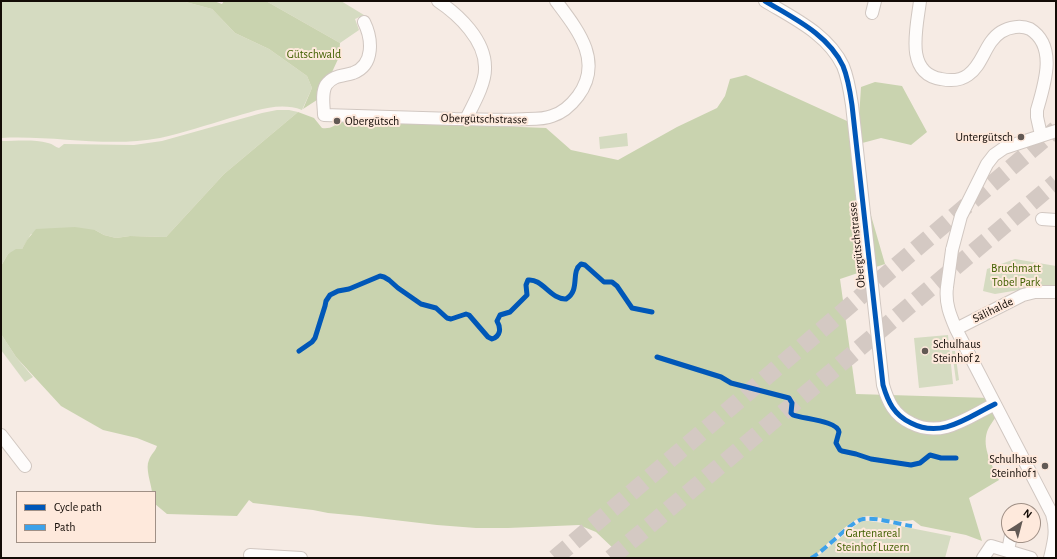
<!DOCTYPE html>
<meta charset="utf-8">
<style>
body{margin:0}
#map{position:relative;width:1057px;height:559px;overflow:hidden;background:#f6ebe4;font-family:"Alegreya Sans",sans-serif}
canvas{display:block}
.frame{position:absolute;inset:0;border:2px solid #130b06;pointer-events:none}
.legend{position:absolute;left:16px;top:491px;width:140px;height:52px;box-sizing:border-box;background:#fee9dc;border:1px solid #a09086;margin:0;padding:5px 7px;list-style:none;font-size:12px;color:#130b06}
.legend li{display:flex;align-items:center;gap:8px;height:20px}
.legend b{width:20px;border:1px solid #a09086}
.north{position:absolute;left:1001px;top:503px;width:40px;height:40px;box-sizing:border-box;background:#fee9dc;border:1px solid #a09086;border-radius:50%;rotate:36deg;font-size:11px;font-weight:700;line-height:16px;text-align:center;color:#130b06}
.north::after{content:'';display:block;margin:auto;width:14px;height:18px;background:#625954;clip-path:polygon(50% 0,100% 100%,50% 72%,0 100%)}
</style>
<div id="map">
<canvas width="1057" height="559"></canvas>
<div class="frame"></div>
<ul class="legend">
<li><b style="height:5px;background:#0057b8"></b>Cycle path</li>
<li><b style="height:5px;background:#3da1e9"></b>Path</li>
</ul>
<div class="north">N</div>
</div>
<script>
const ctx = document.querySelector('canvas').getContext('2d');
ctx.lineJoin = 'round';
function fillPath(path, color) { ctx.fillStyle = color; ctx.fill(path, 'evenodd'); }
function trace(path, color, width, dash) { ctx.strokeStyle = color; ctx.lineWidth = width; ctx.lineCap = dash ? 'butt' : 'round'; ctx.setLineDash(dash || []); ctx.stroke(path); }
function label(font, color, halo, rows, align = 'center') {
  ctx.font = font + ' "Alegreya Sans",sans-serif'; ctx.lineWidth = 4; ctx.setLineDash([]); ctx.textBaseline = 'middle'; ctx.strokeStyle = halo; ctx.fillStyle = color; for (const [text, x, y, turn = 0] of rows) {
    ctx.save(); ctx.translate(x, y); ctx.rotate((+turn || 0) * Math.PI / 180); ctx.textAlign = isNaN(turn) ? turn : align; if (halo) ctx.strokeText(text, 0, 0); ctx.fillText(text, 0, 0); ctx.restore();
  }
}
const green = new Path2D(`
 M1,1H182L212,9L235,33L269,49L307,76L312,88L302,110C278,101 253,112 230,118C207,125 183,133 160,138C107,148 54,135 1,138Z
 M266,1H341L364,15L355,19L359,30L340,43Z
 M277,110H289L298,112L224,174L166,237L130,236L116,238L104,235L95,230L31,234L22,249L8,254L1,266V141C16,141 34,139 48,143C53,144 55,147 59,148L64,144L134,145L162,141L262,113Z
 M627,133L628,146L600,149L599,137Z
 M1015,259L1056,266V289H1025L995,294L983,291L987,269Z
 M1,334L16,357L33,377L25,382L1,350Z
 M948,335L953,384L919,388L914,338Z
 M952,351H955L959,380L956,381Z
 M861,521H869L890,524L951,536L945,558H815Z`);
const forest = new Path2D(`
 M182,1H214L222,4L224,1H266L340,43L339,57L320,98L303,109L312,88L307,76L269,49L235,33L212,9Z
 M746,75L847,121L859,118L861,87L875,82L902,86L927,132L911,145L881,138L851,146L885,264L840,279L856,394L990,398L997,415C994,420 989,426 987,432C982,448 992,465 999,480L969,498L982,541L966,535L921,526L913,520C894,523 886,518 869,516C852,515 826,546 813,558H620L615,550L596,532L579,525L508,528H476L437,525L360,516L328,513L313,510L253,503L249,500L237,516L167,514L155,504V492H152C151,483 145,468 149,460C151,454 155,452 157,446L137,438L103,430L61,406L16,357L1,334V266L8,254L16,249H22L27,240L36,229L75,227L95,230L104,235L116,238L130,236L166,237L224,174L298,112L314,118L322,128C331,129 335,126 341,120L546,128L571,150L618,160L677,127L717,108L725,96L730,79Z`);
const highwayTunnel = new Path2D(`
 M555,558L1056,129
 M611,558L1056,182`);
const minor = new Path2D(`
 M438,1C459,15 485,40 485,67C486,83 473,105 466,119
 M765,1C793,18 828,34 843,66C848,78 850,91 852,105L883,385C888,402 894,415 911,423C942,439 968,417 995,404
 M920,1C917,27 904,73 941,79C951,81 960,81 968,75C983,65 985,42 1001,32C1009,27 1021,25 1030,29C1057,46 1045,83 1037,110V117L1041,135
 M872,13L875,1
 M364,22C372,38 375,65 353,73C343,76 333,75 326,85C321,94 324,106 324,115C368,116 411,118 455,119C480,119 504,121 528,119C536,119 545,119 552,116C562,113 572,104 578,96C604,61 577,29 556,1
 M1042,219L1056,220
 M952,250L961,216L987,164L994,155L1004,148L1056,131
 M947,287C945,303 950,315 956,329L1052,514C1057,531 1054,541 1050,558
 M956,329L1023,295L1035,292H1056
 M1,435L25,466
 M1008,551L1011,535
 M250,555L301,558
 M983,558L991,546L1031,558`);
const minorBridge = new Path2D(`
 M947,287L952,250`);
const quiet = new Path2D(`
 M811,558C825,551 851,521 863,519C877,517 897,524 912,526`);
const cycleway = new Path2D(`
 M765,1C793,18 828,34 843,66C848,78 850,91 852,105L883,385C888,402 894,415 911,423C942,439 968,417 995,404
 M299,351L312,342L315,338L325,306L326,301L330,295L338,291L349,289L380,276L384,277L389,280L398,288L421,304L436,308L447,318L451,319L466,314L469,315L488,337L492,339C501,336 501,328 497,321L500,315L510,312L527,295L526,285L528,280C542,278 551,300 566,299C581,290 570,272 581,264L585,265L604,282H612L617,286L632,308L652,312
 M657,357L721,377L731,383L789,398L792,403L791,413L793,415C804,419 838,421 839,432L836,443L840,450L842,451L856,454L871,459L911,465L920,463L930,455L941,458H956`);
const markers = [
 [337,121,4,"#625954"],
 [1021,137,4,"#625954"],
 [925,351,4,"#625954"],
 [1045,466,4,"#625954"]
];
const parkNames = [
 ["Gütschwald",314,54],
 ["Bruchmatt",1016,268],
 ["Tobel Park",1016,282],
 ["Gartenareal",873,533],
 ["Steinhof Luzern",873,547]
];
const streetNames = [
 ["Obergütschstrasse",484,119,1],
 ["Obergütschstrasse",857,245,-96],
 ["Sälihalde",993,310,-26]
];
const poiNames = [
 ["Obergütsch",345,121],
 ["Untergütsch",1013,137,"right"],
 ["Schulhaus",933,344],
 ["Steinhof 2",933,358],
 ["Schulhaus",1037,459,"right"],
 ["Steinhof 1",1037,473,"right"]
];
fillPath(green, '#d5dbc1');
fillPath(forest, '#c9d3af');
trace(highwayTunnel, '#d4c9c3', 17, [17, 8]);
trace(minor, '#d1c7c1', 14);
trace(minor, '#fefcfb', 12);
trace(minorBridge, '#d1c7c1', 14, []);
trace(minorBridge, '#fefcfb', 12);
trace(quiet, '#3da1e9', 4, [8, 4]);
trace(cycleway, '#0057b8', 5);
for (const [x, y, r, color] of markers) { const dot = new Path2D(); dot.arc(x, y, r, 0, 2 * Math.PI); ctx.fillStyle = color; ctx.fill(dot); trace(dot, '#fee9dc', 1.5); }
label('12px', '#416000', '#fee9dc', parkNames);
label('12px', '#130b06', '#fee9dc', streetNames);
label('12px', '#130b06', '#fee9dc', poiNames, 'left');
</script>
